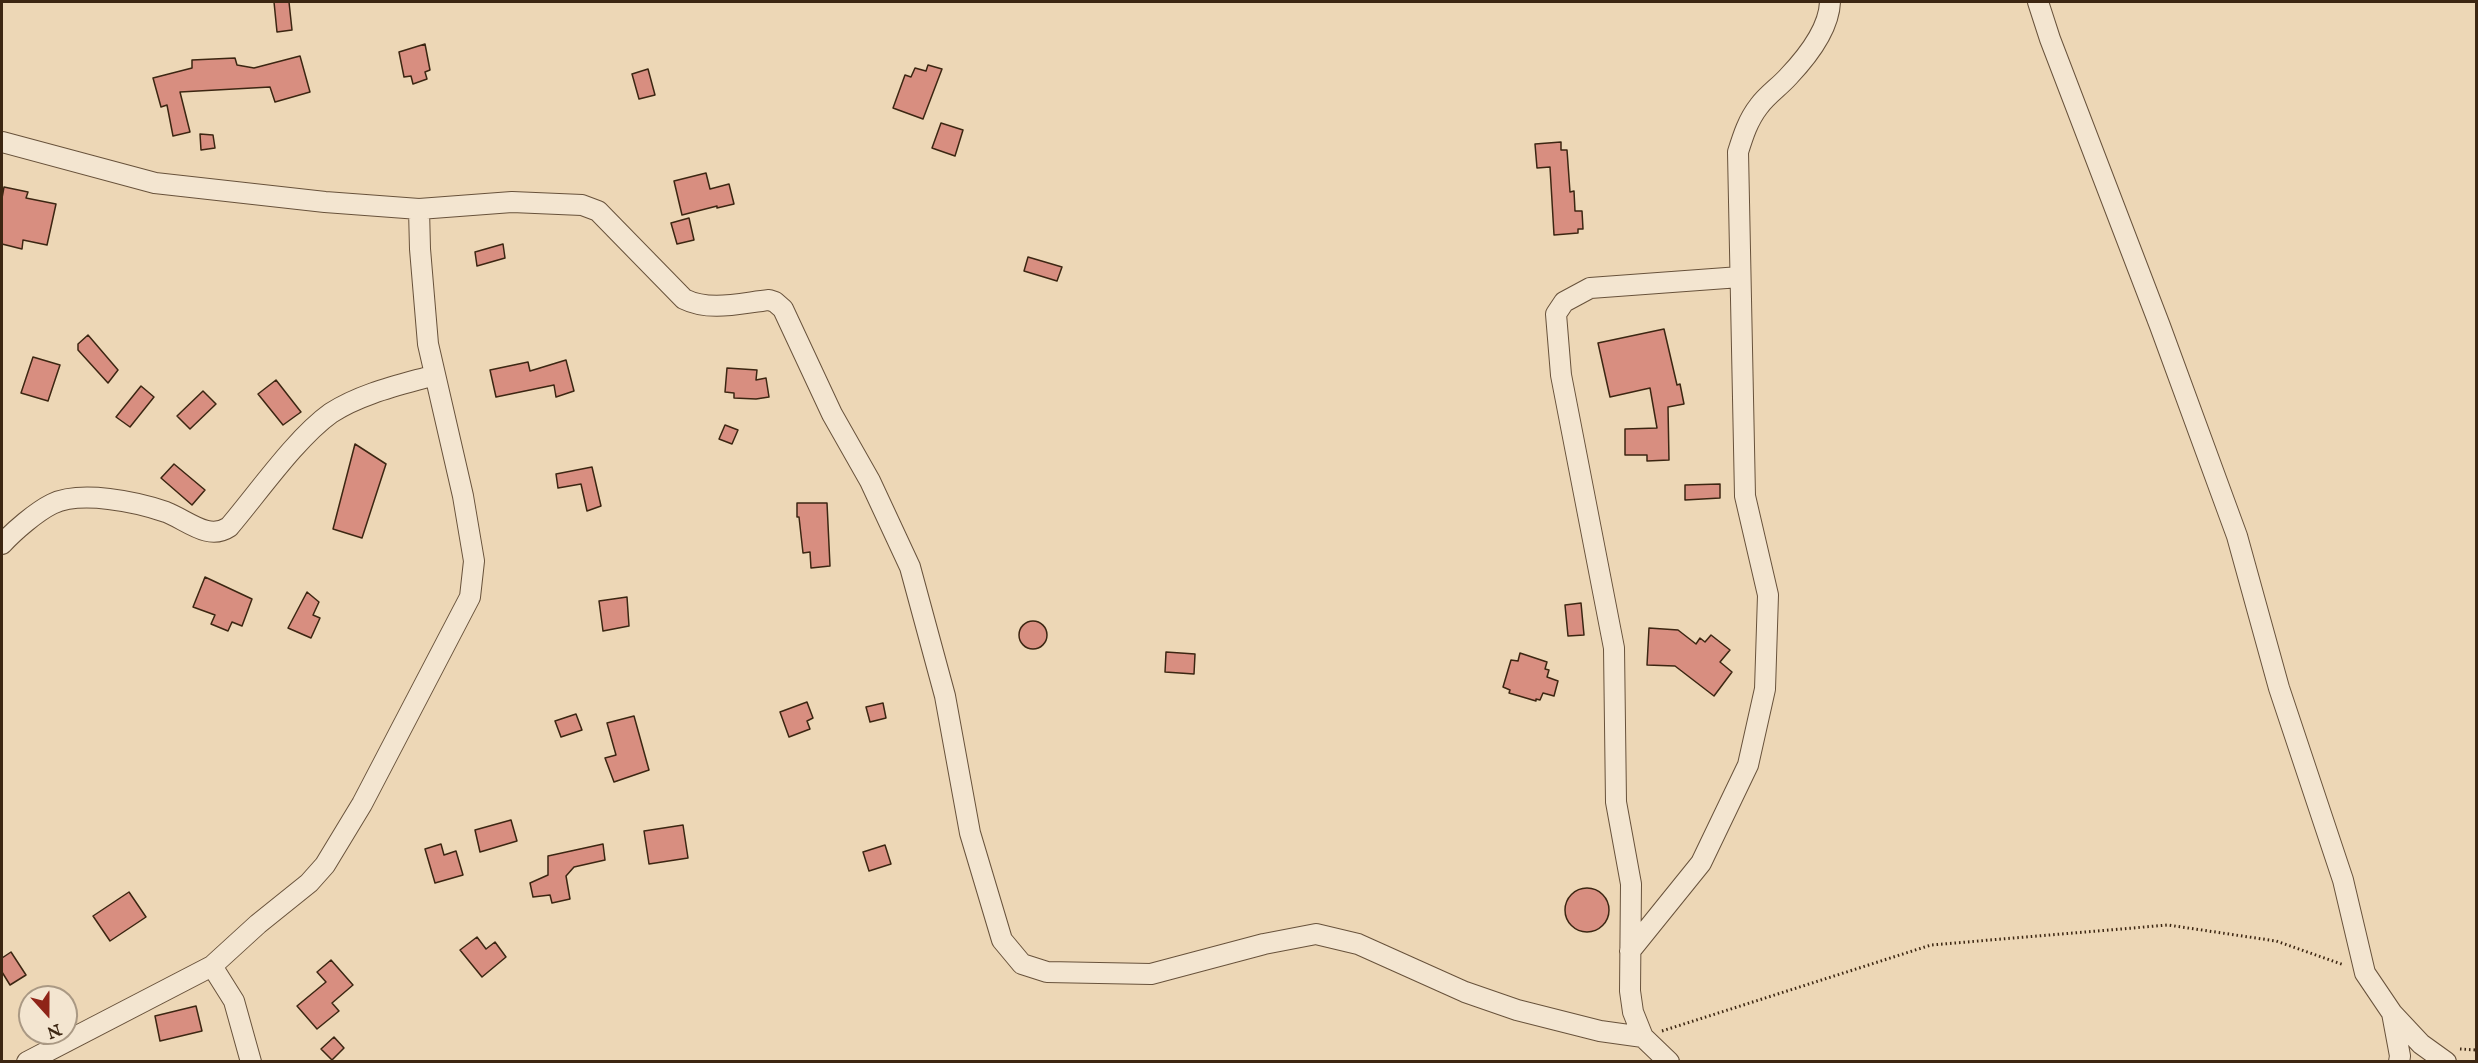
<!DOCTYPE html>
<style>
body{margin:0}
#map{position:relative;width:2478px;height:1063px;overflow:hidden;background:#edd7b6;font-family:"IM FELL English",serif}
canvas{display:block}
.frame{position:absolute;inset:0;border:3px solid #3c2612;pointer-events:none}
.north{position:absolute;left:18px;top:985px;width:60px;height:60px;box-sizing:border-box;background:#f3e5d0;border:2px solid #aa9984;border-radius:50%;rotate:159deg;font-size:16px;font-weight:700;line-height:24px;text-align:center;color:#3c2612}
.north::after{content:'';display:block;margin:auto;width:21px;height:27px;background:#8f2418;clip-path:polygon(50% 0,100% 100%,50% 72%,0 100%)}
</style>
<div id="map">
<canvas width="2478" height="1063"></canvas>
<div class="frame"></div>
<div class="north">N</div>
</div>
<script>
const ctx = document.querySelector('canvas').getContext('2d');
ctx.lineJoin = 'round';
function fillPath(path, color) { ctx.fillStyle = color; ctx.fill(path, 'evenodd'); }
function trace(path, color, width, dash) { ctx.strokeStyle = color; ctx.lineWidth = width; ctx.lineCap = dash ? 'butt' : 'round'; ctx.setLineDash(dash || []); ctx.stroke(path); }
const building = new Path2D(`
 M274,2H289L292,30L277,32Z
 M425,44L430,70L425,72L427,79L413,84L411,76L404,77L399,52Z
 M300,56L310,92L275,102L270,87L180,92L190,132L173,136L167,105L161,107L153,78L192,68V60L235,58L237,65L254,68Z
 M928,65L942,69L923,119L893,108L905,75L911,77L915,68L926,71Z
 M648,69L655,95L639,99L632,74Z
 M941,123L963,130L955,156L932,148Z
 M200,134L213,135L215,148L201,150Z
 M1561,142V150H1567L1570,192L1574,191L1575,211H1582L1583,229H1578V233L1554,235L1550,167L1537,168L1535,144Z
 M706,173L710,189L729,184L734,204L717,208V206L682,215L674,181Z
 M4,187L28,192L26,198L56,204L47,245L23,240L22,249L2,244V198Z
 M689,218L694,240L677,244L671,223Z
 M503,244L505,258L477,266L475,252Z
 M1028,257L1062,267L1057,281L1024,271Z
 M1664,329L1677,385L1680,384L1684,404L1668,407L1669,460L1647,461V455H1625V429L1657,428L1650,388L1610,397L1598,343Z
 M88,335L118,370L108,383L78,350V344Z
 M33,357L60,365L48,401L21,393Z
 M566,360L574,391L556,397L554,385L496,397L490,370L528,362L530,371Z
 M727,368L757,370L756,380L766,378L769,397L756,399L734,398V393L725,392Z
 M276,380L301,412L283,425L258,394Z
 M141,386L154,397L130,427L116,417Z
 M203,391L216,404L190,429L177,416Z
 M725,425L738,430L732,444L719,439Z
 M355,444L386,464L362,538L333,529Z
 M174,464L205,490L192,505L161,478Z
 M592,467L601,506L587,511L581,484L558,488L556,474Z
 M1720,484V498L1685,500V485Z
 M797,503H827L830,566L811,568L810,552L803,553L799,517H797Z
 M205,577L252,599L242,626L232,622L228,631L211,624L215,615L193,607Z
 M307,592L319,602L313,615L320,618L311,638L288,628Z
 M627,597L629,626L603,631L599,601Z
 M1581,603L1584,635L1568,636L1565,605Z
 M1019 635a14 14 0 1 1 28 0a14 14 0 1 1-28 0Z
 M1649,628L1678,630L1696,644L1700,638L1705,642L1711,635L1730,650L1720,662L1732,672L1714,696L1675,666L1647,665Z
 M1166,652L1195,654L1194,674L1165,672Z
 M1520,653L1547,662L1545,669L1549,670L1547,677L1558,681L1554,696L1543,693L1540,700L1536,699V701L1509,693L1510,690L1503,687L1511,660L1518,661Z
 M807,702L813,718L807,721L810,729L789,737L780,712Z
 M883,703L886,718L870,722L866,707Z
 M576,714L582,730L561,737L555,721Z
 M634,716L649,770L614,782L605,758L616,755L607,723Z
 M511,820L517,841L480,852L475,830Z
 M683,825L688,858L649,864L644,831Z
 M441,844L444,855L456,851L463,875L435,883L425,849Z
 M603,844L605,860L574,867L566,876L570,899L552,903L550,895L533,897L530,883L548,875V856Z
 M885,845L891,864L869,871L863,852Z
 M1565 910a22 22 0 1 1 44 0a22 22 0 1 1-44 0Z
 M129,892L146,917L110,941L93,916Z
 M477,937L486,949L495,942L506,957L482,977L460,950Z
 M11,952L26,975L10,985L2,972V958Z
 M331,960L353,985L332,1003L339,1011L317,1029L297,1006L326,982L317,972Z
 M196,1006L202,1031L160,1041L155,1016Z
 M334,1037L344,1048L332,1060L321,1049Z`);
const path = new Path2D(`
 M1662,1031L1931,945L2168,925L2276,941L2344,965
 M2460,1049L2476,1050`);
const street = new Path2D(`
 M2038,2L2050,39L2160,326L2237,536L2279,688L2343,880L2365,973L2392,1013L2421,1044L2446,1062
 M2,142L155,183L325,202L419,209L512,202L582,205L598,211L684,299C710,312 741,303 769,300L775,302L783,309L832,414L870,481L910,567L945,696L970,833L1002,940L1022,964L1047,972L1151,974L1264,944L1316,934L1358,944L1465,992L1517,1010L1600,1031L1643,1037
 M2,544C14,531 36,512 52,504C81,490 137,502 166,512C187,520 208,541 229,527C258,493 296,438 331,413C362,393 400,385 435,375
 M1630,951L1701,863L1748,765L1765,689L1768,595L1745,496L1738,152C1743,136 1748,120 1759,106C1767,95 1779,87 1788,77C1807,57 1829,29 1830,2
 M212,966L234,1001L251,1062
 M2392,1013L2400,1056L2399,1062
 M27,1062L212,966L258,924L309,883L325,865L362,804L470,597L474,561L463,496L428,344L420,249L419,209
 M1669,1062L1643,1037L1633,1012L1630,991L1631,884L1616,802L1614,648L1561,375L1556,314L1564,302L1590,288L1740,277`);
fillPath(building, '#d88e80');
trace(building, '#3c2612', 1.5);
trace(street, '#68523b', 22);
trace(path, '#3c2612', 3, [1.5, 3]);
trace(street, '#f3e5d0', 20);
</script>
